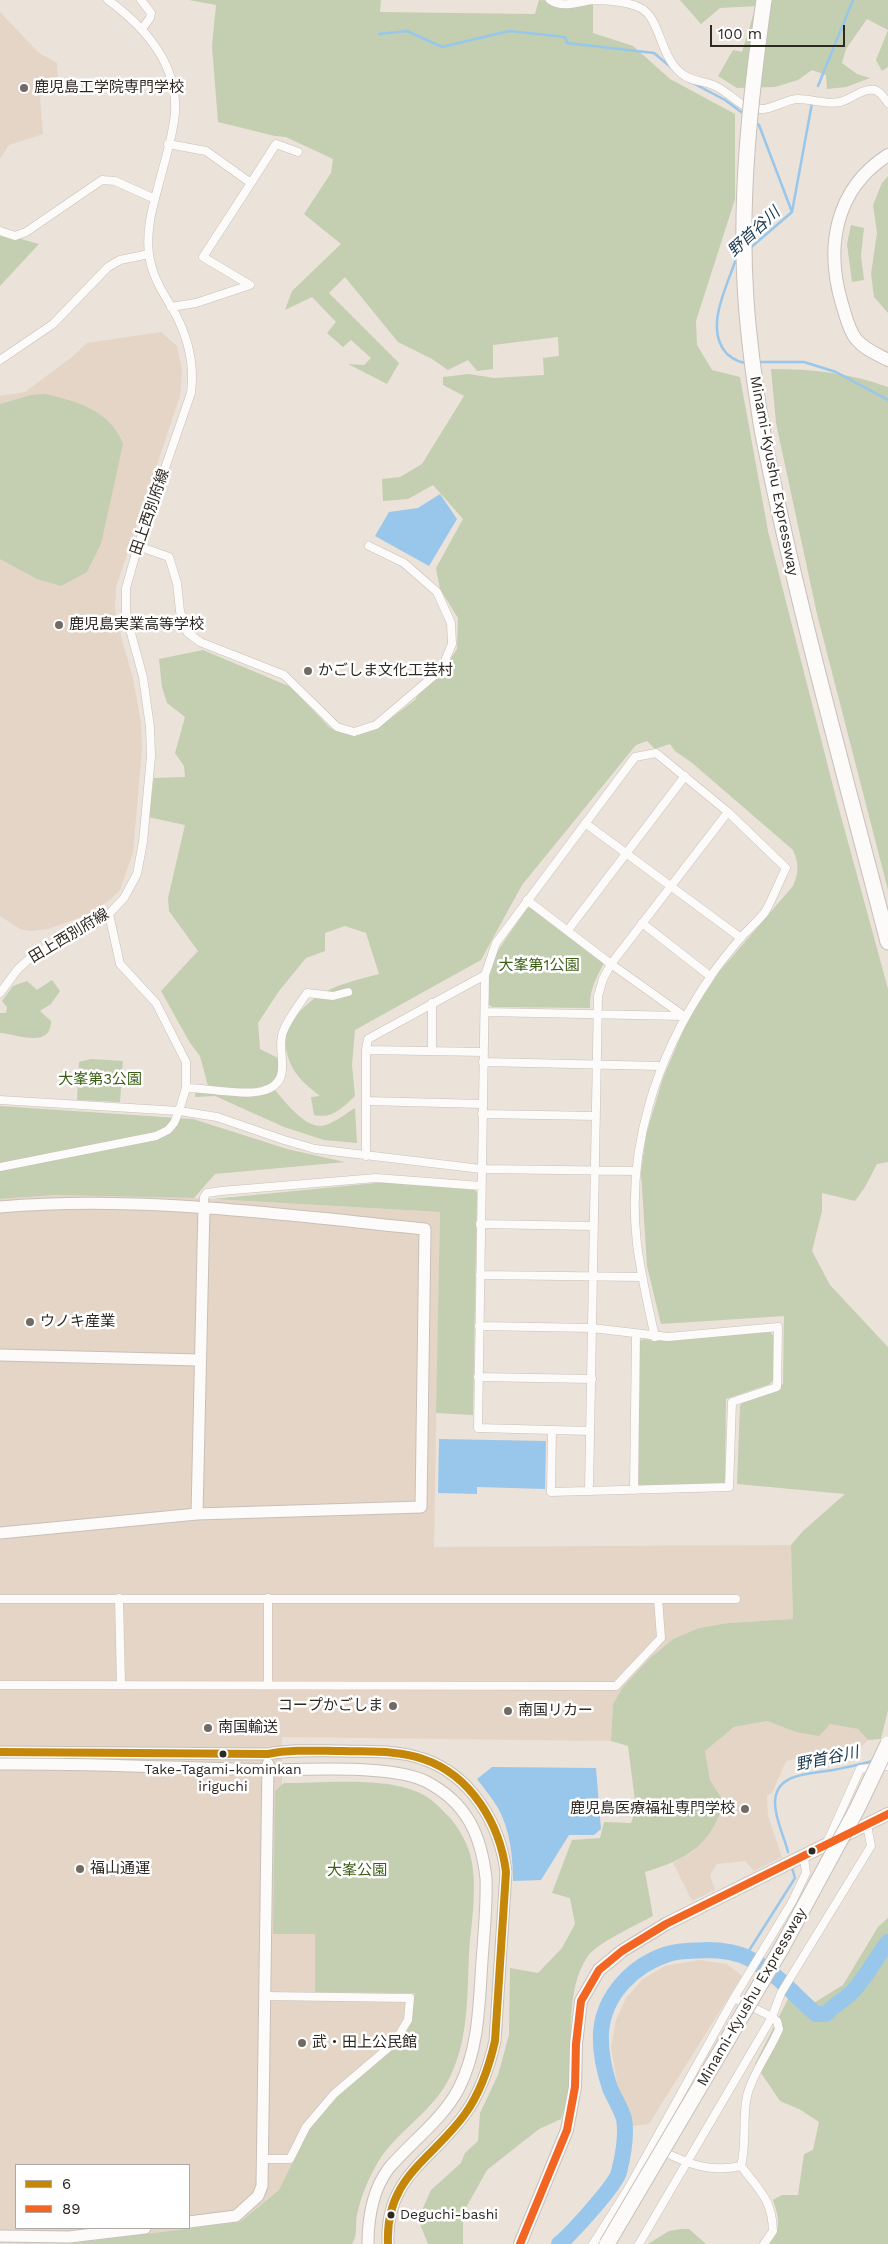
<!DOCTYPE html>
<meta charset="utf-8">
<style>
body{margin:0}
#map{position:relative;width:888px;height:2244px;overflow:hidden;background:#ebe2da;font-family:"Work Sans",sans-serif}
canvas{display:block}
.legend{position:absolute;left:15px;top:2164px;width:175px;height:65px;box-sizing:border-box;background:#fff;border:1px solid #aca9a7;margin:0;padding:6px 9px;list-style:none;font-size:15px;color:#2f2924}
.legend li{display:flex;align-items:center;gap:10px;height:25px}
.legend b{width:25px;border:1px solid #aca9a7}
.scale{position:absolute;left:710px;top:25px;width:135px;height:22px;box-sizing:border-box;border:2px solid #2f2924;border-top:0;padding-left:6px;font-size:15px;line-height:18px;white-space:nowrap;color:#2f2924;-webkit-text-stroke:4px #fff;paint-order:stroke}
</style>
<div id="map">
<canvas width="888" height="2244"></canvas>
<ul class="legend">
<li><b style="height:6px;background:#c58709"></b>6</li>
<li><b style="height:6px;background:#f26522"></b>89</li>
</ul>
<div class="scale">100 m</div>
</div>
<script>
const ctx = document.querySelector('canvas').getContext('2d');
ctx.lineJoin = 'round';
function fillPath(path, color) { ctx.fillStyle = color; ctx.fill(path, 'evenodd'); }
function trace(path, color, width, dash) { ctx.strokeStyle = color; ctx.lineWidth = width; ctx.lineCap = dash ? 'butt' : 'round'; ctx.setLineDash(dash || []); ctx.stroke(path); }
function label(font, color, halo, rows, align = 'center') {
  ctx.font = font + ' "Work Sans","Noto Sans JP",sans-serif'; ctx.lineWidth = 5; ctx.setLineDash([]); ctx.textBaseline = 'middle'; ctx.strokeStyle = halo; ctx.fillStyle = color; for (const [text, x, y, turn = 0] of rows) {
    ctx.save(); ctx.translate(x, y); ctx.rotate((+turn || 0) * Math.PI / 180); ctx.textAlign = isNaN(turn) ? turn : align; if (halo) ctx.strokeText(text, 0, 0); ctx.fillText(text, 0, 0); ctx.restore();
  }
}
const built = new Path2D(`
 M0,12L39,53L57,63L58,79L40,97L43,134L9,145L0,159Z
 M161,332L177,346L182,371L180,396L116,587L115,610L122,640L133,678L141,723L142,748L133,853L120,890L112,898L90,914L48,929L30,931L20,929L0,916V396L25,392L72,357L87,343Z
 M55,1195L194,1198L440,1212L434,1547L791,1545L793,1619L728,1623L699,1628L673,1639L649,1659L623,1687L613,1704L611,1741L282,1737V1786L416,1993L411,2021L395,2048L339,2095L308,2130L279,2190L240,2222L67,2244L0,2243V1199ZM16,2165H189V2228H16Z
 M767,1721L796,1732L830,1724L858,1729L868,1740L858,1750L807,1756L786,1761L772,1793L767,1796L768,1816L782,1857L754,1871L745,1861L717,1864L710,1875L715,1890L692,1901L673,1863L694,1851L724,1802L710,1780L705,1751L734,1727Z
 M699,1960L727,1964L742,1976L649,2124L633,2126L618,2088L611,2048L616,2020L626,1998L643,1979L665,1966Z`);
const green = new Path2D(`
 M189,0H381L380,12L535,14L539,0L593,4V33L633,46L670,79L735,114V199L696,321L697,345L712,370L740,377L768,531L836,798L888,989V1162L877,1164L865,1187L855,1201L822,1193V1211L812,1251L830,1285L888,1347V1710L881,1739L868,1740L858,1729L830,1724L819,1736L796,1732L767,1721L734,1727L705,1751L710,1780L724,1802C710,1846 688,1859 645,1872L653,1916C638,1924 597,1943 588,1956C563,1990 574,2054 568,2093C567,2102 563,2111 561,2119L539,2129L487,2170L463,2213V2244H428L418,2219L431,2190L461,2163L465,2153L478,2141L480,2113L498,2075L509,2035L510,1968L538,1973L562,1948L575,1924L570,1898L552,1893L572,1840L600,1838L604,1822L631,1823L636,1809L628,1746L611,1741L613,1704L623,1687L649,1659L673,1639L699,1628L728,1623L793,1619L791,1545L803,1531L845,1494L737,1484L740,1406C749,1393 769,1394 783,1384L784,1316L661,1324L647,1266L641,1172L646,1135L663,1078L688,1019L719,972L793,886C799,872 799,864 793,850L691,762L675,751L670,744L655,749L647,741L636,745L522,885L481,960L355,1030L352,1065L355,1096C342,1108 333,1119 314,1115L311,1097L320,1096C293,1075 288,1066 283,1032C315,990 330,987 379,974L366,933L345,926L325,933V951L306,958L279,991L258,1023L260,1049L282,1060L285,1076L274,1089C286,1102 302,1125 320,1126C331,1126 346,1113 355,1108L357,1143L324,1140L284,1127L215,1096L195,1097L196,1091L208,1086L200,1056L190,1043L161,991L198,951L169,911L168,898L185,825L148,817L154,778L185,777L184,766L175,753L185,717L167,703L162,687L159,659L203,650L291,687L330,728L354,735L382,725L415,700L425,683L440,675L457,649L458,618L440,589L436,568L463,519L433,485L408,499L383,501L382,479L400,477L422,464L464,396L443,385V377L469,374L494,378L544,375L543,358L559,356L558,337L493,345V369L477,371L468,360L448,370L432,359L398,342L345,277L329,293L399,363L387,384L348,364L364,365L371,358L351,340L343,347L327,333L336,322L312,297L285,310L292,291L341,244L304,214L331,173L333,159L286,137L275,136L218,122L212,46L216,5Z
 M680,0H888V67L882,71L876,60L888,30L867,19L846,49L842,63L857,74L870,78L846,87L827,89L826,75L812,70L798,80L775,87L737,88L718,76L733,50L742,52L756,6L720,8L701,24Z
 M888,176V313L874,297L871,274L877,233L873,205L882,183Z
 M851,225L864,228L861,255L864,280L852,282L847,244Z
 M0,233L39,244L0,286Z
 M771,369C812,369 850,373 888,387V890L817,614L776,423Z
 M45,394C77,401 111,411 123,444L101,544L87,572L61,586L37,579L0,559V404L31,395Z
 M532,907L604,963C596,978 589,991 590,1008L492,1007L488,1004L489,976L497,952L527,908Z
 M52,980L60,991L51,1004L40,1011L51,1021C51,1049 17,1034 0,1033V1013H6L7,1007L2,1001L13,986L27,981L37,990Z
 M91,1059L123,1061L120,1102L77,1100L79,1062Z
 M0,1106L193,1119L287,1149L345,1162L215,1174L194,1198L55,1195L0,1199Z
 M386,1182L475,1190L477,1193L473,1415L436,1413L440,1212L213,1199Z
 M770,1332L773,1335V1380L770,1384L726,1399L725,1481L724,1484L641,1486L638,1484L640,1341L644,1339L656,1341Z
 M284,1783C322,1783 388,1776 422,1794C434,1800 442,1810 451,1819C463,1834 471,1850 473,1870C476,1897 471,1926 469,1953C467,1998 469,2046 445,2086C427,2115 396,2133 378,2162C368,2179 361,2196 357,2215C355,2224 358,2236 352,2244H0H67L240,2222L279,2190L308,2130L339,2095L395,2048L411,2021L415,1993L315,1992V1934H273L275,1791Z
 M888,1918V2244H769C782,2229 779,2217 773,2200L782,2195H798L804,2154L813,2150L819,2122L799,2109L780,2101L755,2064L791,1993L804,2009L843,1985L878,1927Z
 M681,2229H689L706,2244H648L669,2231Z`);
const water = new Path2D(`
 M440,494L457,519L429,566L375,536L389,512L418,508Z
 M439,1439L546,1441L545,1489L477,1487V1494L438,1493Z
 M492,1767L596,1768L601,1829L594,1835H569L541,1880L513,1881C513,1857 510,1829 498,1808C492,1798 484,1788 477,1779Z`);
const stream = new Path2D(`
 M379,34L407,31L442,47L509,31L565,37L567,43L654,53L673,69
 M691,82L725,100L744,114
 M818,86L853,0
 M755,122L759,125L792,212
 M749,249L792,212L812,103
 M738,259L735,262C726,288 704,330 727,354C733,359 740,363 748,363
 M758,362H804L836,372L888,400
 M788,1852C784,1836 775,1819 775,1803C775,1772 812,1774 833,1770C847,1767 861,1765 875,1760
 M745,1957L795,1878L792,1868`);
const river = new Path2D(`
 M559,2244C571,2234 616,2185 619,2172C623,2156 627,2135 624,2119C621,2108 614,2098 610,2088C604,2070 600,2050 601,2032C604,1995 633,1965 668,1954C680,1950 694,1951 706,1950C720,1950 737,1952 750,1959C777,1973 794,1995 816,2014H826C834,2004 845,2000 853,1991C867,1976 876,1958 888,1942`);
const street = new Path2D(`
 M141,0L151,13L150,18L142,29
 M550,0C563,9 580,1 594,0C608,0 634,2 645,11C660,23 662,59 681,73C692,83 707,80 719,88C735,97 740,109 762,109C774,109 786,99 798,99C812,99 825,105 840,102C852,99 862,88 875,90C881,92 884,98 888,103
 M168,144L206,151L251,183L203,257L250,285L196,303L171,307
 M251,183L276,144L298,152
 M0,231L15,236L26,232L102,180L115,181L155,199
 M0,360L53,324L108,267L120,260L149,254
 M138,546L169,557L177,583L180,611L187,632L200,642L284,675L337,727L354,732L376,725L436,674L444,663L452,644L451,623L437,592L404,563L369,546
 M585,823L741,938
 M527,900L611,964L684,1016
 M642,923L710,976
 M568,930L685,776
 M0,993L18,969L29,959L48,947L95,924L109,914L124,898L137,874L143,842L151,756L150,727L143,677L126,615V588L138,546L191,393C195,362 187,333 171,306C161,290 151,273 149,254C146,231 152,209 158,187C164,163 173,137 175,113C178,64 145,27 108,0
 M432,1003V1051
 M485,1012L684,1016
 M366,1050L484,1052
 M483,1062L661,1066
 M186,1088C206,1088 245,1096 262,1091C296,1082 275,1052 283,1032C288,1018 299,1005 307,993L333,996L348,992
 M0,1100L179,1111L217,1117L284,1140L315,1149L481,1169L636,1171
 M366,1101L482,1104
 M482,1114L596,1116
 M366,1156V1050L368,1039L485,975
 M0,1167L156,1136L168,1130L174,1123L179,1111L186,1088V1062L156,1003L120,964L109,914
 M204,1207V1197L207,1193L221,1191L376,1178L481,1186
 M480,1224L593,1226
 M480,1275L642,1277
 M479,1326L592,1328L668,1337L778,1327L777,1387L732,1402L729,1487L551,1492L552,1430
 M478,1377L592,1379
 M590,1431L478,1428L485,975L496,943L635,757L656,753L728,812L786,868C779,882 773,898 765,912C759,920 751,927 744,934C732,948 719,963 709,979C656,1057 626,1149 637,1244C641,1275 648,1306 655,1337
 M634,1490L636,1334
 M589,1491L598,996L603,979L611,964L728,812
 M119,1598L121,1685
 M0,1599H736
 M268,1684V1598
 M0,1685L616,1686L661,1638L658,1599
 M826,1845L860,1769L888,1766
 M734,1998L772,2017L777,2021L779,2029C770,2051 753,2072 747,2096C742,2119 747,2143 741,2166
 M660,2150C688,2164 710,2173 741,2166C759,2190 772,2199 773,2231L764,2244
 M263,2159H290L306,2127L334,2094L394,2043L408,2020L410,1998L264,1996
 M593,2244L628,2189L734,1998L792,1902L806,1873L804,1857
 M639,2244L772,2017L781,1993L871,1846L867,1825`);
const secondary = new Path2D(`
 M0,1207C142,1195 284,1215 425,1229L421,1507L197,1514L0,1533
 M0,1355L199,1360
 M197,1514L204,1207
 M0,1752L268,1754C293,1749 318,1751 343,1751C369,1752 398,1750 423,1759C471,1775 500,1824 506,1872L495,2041C489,2067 481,2092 465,2114C431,2161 385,2177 388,2244
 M0,1764C90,1763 180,1768 269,1770C309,1770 394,1764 427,1782C467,1803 481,1835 486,1878C487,1905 484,1933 482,1961C479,2005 479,2048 459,2088C443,2119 412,2141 389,2168C373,2189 368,2219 368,2244
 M189,2222L236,2216L258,2196L262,2186L268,1764
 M0,2236L69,2237L145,2228`);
const primary = new Path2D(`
 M888,155C835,189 825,247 842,304C846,316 848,329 856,339C864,349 877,354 888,360
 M520,2244L567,2130L575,2087L576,2044L581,2001L599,1970L622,1951L666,1924L888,1814`);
const highway = new Path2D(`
 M762,429C796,602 844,771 888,942`);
const highwayBridge = new Path2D(`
 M762,429C755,386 749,344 746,300C739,200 750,99 764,0
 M607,2244L781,1949L857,1809L888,1744`);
const bus1 = new Path2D(`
 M0,1752L268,1754C293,1749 318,1751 343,1751C369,1752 398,1750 423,1759C471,1775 500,1824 506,1872L495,2041C489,2067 481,2092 465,2114C431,2161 385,2177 388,2244`);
const bus2 = new Path2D(`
 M520,2244L567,2130L575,2087L576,2044L581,2001L599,1970L622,1951L666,1924L888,1814`);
const markers = [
 [24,88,5,"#716a64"],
 [59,625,5,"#716a64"],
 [308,671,5,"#716a64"],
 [30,1322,5,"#716a64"],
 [393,1706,5,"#716a64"],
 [508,1711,5,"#716a64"],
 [208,1728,5,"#716a64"],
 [223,1754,4.5,"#2f2924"],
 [745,1809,5,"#716a64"],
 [812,1851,4.5,"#2f2924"],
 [80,1869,5,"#716a64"],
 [302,2043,5,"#716a64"],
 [391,2215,4.5,"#2f2924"]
];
const busNames = [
 ["Take-Tagami-kominkan",223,1770],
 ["iriguchi",223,1787],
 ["Deguchi-bashi",400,2215,"left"]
];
const poiNames = [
 ["鹿児島工学院専門学校",34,88],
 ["鹿児島実業高等学校",69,625],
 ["かごしま文化工芸村",318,671],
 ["ウノキ産業",40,1322],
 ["コープかごしま",383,1706,"right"],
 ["南国リカー",518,1711],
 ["南国輸送",218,1728],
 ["鹿児島医療福祉専門学校",735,1809,"right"],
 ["福山通運",90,1869],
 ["武・田上公民館",312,2043]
];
const streetNames = [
 ["Minami-Kyushu Expressway",774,476,79],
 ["田上西別府線",150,512,-71],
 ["田上西別府線",69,936,-31],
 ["Minami-Kyushu Expressway",752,1997,-60]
];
const parkNames = [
 ["大峯第1公園",539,966],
 ["大峯第3公園",100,1080],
 ["大峯公園",357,1871]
];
const waterNames = [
 ["野首谷川",754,232,-43],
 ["野首谷川",827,1759,-12]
];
fillPath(built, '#e4d5c7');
fillPath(green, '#c3cfb0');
fillPath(water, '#98c7eb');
trace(stream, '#98c7eb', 2.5);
trace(river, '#98c7eb', 16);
trace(street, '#c7c0ba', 9);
trace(secondary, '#c7c0ba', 13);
trace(primary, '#c7c0ba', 14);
trace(highway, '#c7c0ba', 17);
trace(street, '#fcfbf9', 8);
trace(secondary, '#fcfbf9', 11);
trace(primary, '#fcfbf9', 12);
trace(highway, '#fcfbf9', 15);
trace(highwayBridge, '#c7c0ba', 17, []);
trace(highwayBridge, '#fcfbf9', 15);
trace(bus1, '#c58709', 8);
trace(bus2, '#f26522', 8);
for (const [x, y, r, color] of markers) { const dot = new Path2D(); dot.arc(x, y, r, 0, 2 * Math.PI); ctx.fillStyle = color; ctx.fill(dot); trace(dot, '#fff', 2); }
label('14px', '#2f2924', '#fff', busNames);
label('15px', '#2f2924', '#fff', poiNames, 'left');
label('15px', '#2f2924', '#fff', streetNames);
label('15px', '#3c6016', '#fff', parkNames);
label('italic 16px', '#19384e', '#fff', waterNames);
</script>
